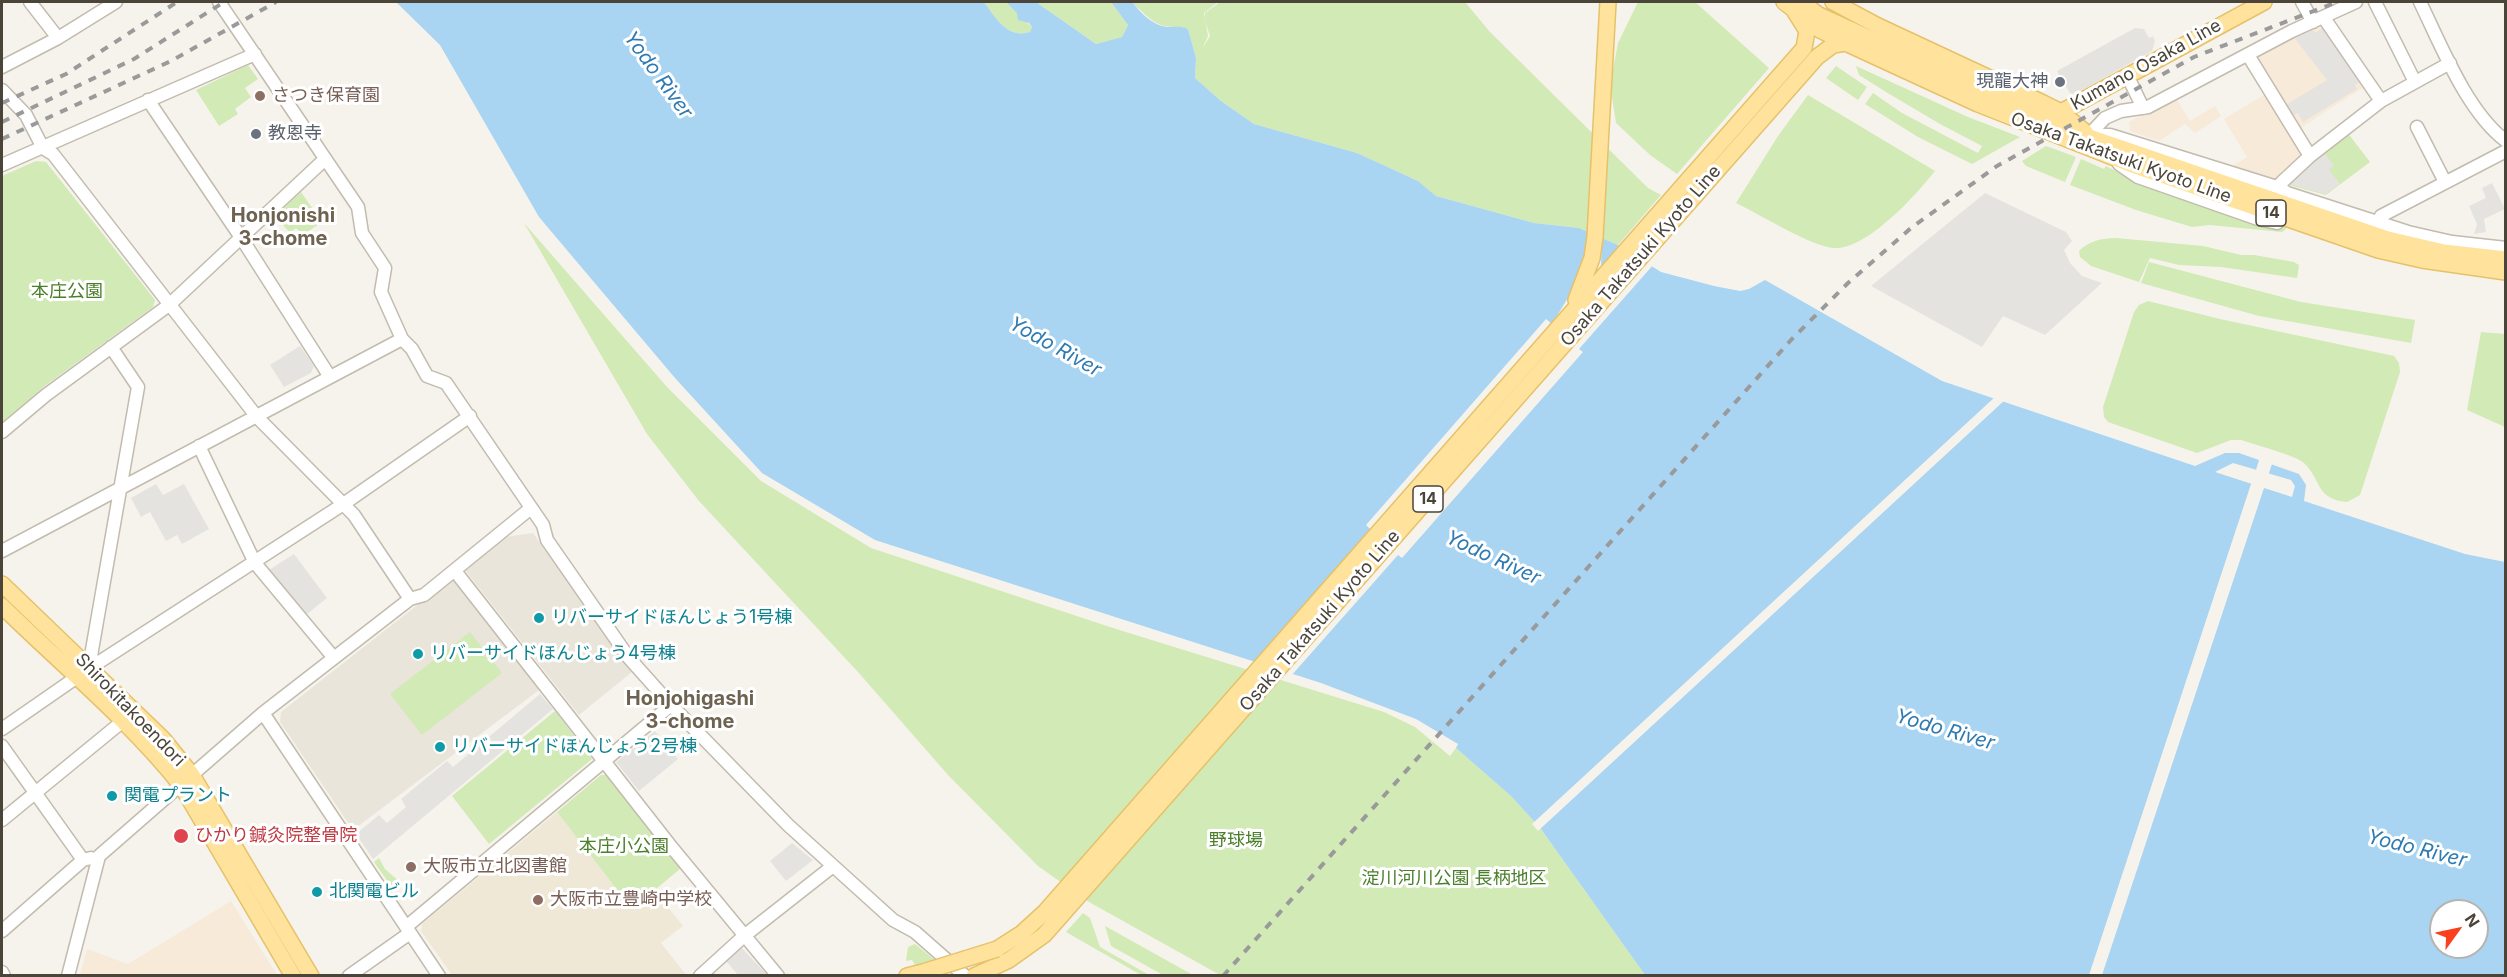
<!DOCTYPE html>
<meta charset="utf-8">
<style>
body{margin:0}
#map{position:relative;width:2507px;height:977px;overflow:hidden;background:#f6f3ec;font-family:Inter,sans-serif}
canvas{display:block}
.frame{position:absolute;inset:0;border:3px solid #4b4439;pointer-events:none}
.north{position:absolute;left:2429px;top:899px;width:60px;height:60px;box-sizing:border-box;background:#fff;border:2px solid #b7b4b0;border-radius:50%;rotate:57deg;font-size:16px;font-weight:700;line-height:24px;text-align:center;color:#4b4439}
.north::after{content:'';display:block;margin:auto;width:21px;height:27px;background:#fc3f1d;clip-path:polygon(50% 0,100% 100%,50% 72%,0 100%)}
</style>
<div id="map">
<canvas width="2507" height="977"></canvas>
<div class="frame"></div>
<div class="north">N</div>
</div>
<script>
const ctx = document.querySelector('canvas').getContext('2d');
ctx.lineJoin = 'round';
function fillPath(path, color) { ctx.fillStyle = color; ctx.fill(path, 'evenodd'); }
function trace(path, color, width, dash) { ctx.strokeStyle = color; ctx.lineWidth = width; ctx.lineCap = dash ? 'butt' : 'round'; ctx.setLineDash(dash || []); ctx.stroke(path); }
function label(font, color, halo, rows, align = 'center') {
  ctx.font = font + ' Inter,"Noto Sans JP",sans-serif'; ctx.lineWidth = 6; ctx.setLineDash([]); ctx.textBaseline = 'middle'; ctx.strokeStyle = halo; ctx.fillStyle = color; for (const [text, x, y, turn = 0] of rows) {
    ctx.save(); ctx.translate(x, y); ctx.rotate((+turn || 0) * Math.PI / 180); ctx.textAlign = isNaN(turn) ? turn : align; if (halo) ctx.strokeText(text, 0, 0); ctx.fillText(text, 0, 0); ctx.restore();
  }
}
const residential = new Path2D(`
 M533,533L632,672L579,715L464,569L505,537Z
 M453,577L539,690L353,830L280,722L281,712Z`);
const commercial = new Path2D(`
 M2319,23L2325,25L2367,85L2299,129L2257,59L2258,54Z
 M2267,93L2302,153V157L2277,181L2232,166L2247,157L2224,119Z
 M2175,97L2190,121L2215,106L2221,116L2195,133L2185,124L2159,141L2130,131L2129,122Z
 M231,901L277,975H80L87,949L128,964Z`);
const education = new Path2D(`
 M557,812L632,909L655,891L683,926L661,943L687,976L452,975L421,931L422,924Z`);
const green = new Path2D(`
 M984,2H1006L1032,27L1030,32C1007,39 996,18 984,2Z
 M1036,2H1111L1128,25L1122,37L1096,44Z
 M1130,2H1218L1204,13L1208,36L1202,49L1210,36L1205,21V13L1220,2H1465L1490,32L1648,188L1661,195L1618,245L1579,228L1534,223L1436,196L1418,181L1357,153L1254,124L1221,101L1195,78L1196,58L1188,29C1180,26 1172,28 1164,26C1149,22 1142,9 1130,2Z
 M1638,2H1695L1769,68L1677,174L1650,155L1616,123L1610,85L1618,43Z
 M248,65L258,79L245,88L251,97L235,109L238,114L219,126L196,90Z
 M1836,66L1867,87L1858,100L1826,78Z
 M1856,66L1968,117L2020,137L1972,164L1918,137L1865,104L1873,93L1902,113L1978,153L1982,146L1940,124L1886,92L1859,75Z
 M1808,95L1935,171C1916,195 1866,251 1833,248C1811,246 1759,214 1736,203L1778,136Z
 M2347,132L2370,162L2326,195L2289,185L2287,182Z
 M2046,146L2076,157L2065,182L2026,166L2022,161Z
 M2081,159L2104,169L2106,166L2134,181L2256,224L2281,228L2285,226L2286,229L2282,232L2210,225L2192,227L2136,210L2070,185Z
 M36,161L46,162L155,300L153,307L42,388L2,424V176Z
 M301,192L322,222L303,235L296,228L290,233L275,216Z
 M524,223L667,387L761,481L871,548L1113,628L1384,712L1415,727L1450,756L1456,748L1511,796L1541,829L1645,975H1220L1089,902L1038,866L948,775L858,672L699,501L647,434Z
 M2116,238L2203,246L2241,255H2254L2294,262L2299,265L2297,278L2221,267L2179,265L2150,258L2139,282L2091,266L2080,257L2079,251C2089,241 2102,238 2116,238Z
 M2149,262L2301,302L2415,320L2411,343L2259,316L2141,283Z
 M2148,301L2220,319L2394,356L2399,363L2400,372L2360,495L2347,502C2315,499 2322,480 2304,463C2297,456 2253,444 2241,440H2231L2197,453L2108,422L2104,417L2103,407L2134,312L2139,305Z
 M2481,332L2505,334V427L2467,410Z
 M470,632L502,673L422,735L390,694Z
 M555,711L592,759L489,844L452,796Z
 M601,775H608L681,868L632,909L557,812Z
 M379,858L385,869L401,883L393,889L374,862Z
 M1083,913L1090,918L1100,947L1149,975H1141L1066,932Z
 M1105,926L1193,975H1163L1111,946Z
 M915,944L935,960L915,965L912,960L906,961L908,947Z`);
const parking = new Path2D(`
 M2326,26L2362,81L2355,85L2357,89L2303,122L2298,113L2292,116L2286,105L2327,80L2293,36L2311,27L2315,33Z
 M2135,28L2144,29L2149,38L2153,36L2155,41L2152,51L2075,94L2070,93L2057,71Z
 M2323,151L2334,166L2329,169L2340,184L2326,194L2289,184L2288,182Z
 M2492,183L2505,209L2484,219L2486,232L2474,234L2477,224L2469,206L2486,198L2482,188Z
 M1985,193L2066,232L2072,241L2064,250L2070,263L2082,276L2102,283L2045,335L2003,316L1982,347L1871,286Z
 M300,346L314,366L311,373L284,387L270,365Z
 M156,484L163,495L184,484L209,529L182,544L177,535L166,541L150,512L141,517L131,498Z
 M294,554L327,598L307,614L269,570Z
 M540,694L553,709L373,859L356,834L379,815L387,823L406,807L401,799L447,761L453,767Z
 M655,731L678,759L639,791L616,762Z
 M792,843L813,860L786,881L770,861Z
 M740,946L767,975H738L725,960Z`);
const water = new Path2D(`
 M396,2H984C996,18 1007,39 1030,32L1032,27L1029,23L1018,20L1017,13L1006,2H1036L1096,44L1122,37L1128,25L1111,2H1132C1141,13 1153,26 1168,27C1176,27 1181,26 1188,29L1196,58L1195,78L1221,101L1254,124L1357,153L1418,181L1436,196L1534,223L1579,228L1618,245L1661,272L1714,286L1740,291L1749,289L1765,280L1942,381L2195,466L2225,453H2239L2299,474L2306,485L2304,501L2465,554L2505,562V975H1645L1541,829L1511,796L1456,748L1458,744L1416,719L1321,683L875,540L762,473L675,378L539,217L440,45ZM2233,463L2291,480L2295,486L2292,497L2215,472ZM2441,911H2477V947H2441Z`);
const pier = new Path2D(`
 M1602,235L1601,267L1623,244L1654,264L1579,349L1583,352L1402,558L1398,555L1291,676L1253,664L1371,530L1366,525L1546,319L1552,324L1572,291L1585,255Z
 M1996,396L2006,399L1538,831L1532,824Z
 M2260,457L2273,461L2268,476L2255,473Z
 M2252,481L2265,485L2102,975H2089Z`);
const minor = new Path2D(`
 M30,2L58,38
 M219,2L358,207L362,233L385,268L381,292L402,339L412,349L427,376L446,383L543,525L547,540L629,658L671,705L788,825L893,920L915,932L965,976
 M2302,2L2313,22
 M2375,2L2415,82
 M2420,2C2441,45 2467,112 2506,141
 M2324,18L2381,101
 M2248,55L2310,156
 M2,67L58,38L116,2
 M2127,75L2143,108
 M2,90L26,115L43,148L53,154L257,417L354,515L410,599L424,595L531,508
 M148,100L242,239L330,377
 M2417,127L2445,182
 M2089,135L2105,118L2121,111L2148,107L2292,31L2356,2
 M2090,135H2110L2280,188L2287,193L2408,232L2452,242L2506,248
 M2119,164L2138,177L2258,219L2277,223
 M2,165L255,54
 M2280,188L2281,183L2310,156L2381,101L2450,63
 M2377,224L2381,216L2506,151
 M2,432L46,395L169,305L324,160
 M199,446L255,563L334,658
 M2,551L402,339
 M455,571L669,844L778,976
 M90,668L92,650L138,387L111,347
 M263,713L439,976
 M2,729L90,668L342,505L470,416
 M2,746L83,860
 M2,820L123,721
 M406,927L671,705
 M2,931L83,860L91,858
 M2,972L4,976
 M68,976L99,856L263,713L410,599
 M349,976L410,933
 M700,976L744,936L833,866`);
const major = new Path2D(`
 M1784,2L1820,30L1850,45L1978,104L2135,166L2378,250L2422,260L2506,272
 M1801,2L1819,15L2069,130L2388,239L2444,252L2506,259
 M1833,2L1878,26L2043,103L2061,112L2085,132
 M2061,112L2264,2
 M1576,300L1592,258L1595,237L1608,2
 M2,584L163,739L192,775L311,976
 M2,606C62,665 128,719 181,785L293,976
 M997,949L1022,933L1045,912L1804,48L1807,31L1795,12
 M907,976L923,972
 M974,976L1009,960L1044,935L1817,57L1833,45L1846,43`);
const rail = new Path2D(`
 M2,103L66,74L177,2
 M2,122L134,59L224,2
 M2,139L171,61L276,2
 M1223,976L1791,340L1848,283L1911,228L1997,166L2194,57L2337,2`);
const majorBridge = new Path2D(`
 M923,972L997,949`);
const markers = [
 [2060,82,6,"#6b7280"],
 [260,96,6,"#8d6e63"],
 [256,134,6,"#6b7280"],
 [539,618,6,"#0f9aa8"],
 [418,654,6,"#0f9aa8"],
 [440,747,6,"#0f9aa8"],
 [112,796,6,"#0f9aa8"],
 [181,836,8,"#e0444e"],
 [411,867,6,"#8d6e63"],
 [317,892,6,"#0f9aa8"],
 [538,900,6,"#8d6e63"]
];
const shields = [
 [2271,213,30],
 [1428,499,30]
];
const shieldNames = [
 ["14",2271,213],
 ["14",1428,499]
];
const streetNames = [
 ["Kumano Osaka Line",2146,65,-29],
 ["Osaka Takatsuki Kyoto Line",2121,158,20],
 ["Osaka Takatsuki Kyoto Line",1641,256,-49],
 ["Osaka Takatsuki Kyoto Line",1320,621,-49],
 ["Shirokitakoendori",130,710,46]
];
const worshipNames = [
 ["現龍大神",2048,82],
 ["教恩寺",268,134,"left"]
];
const educationNames = [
 ["さつき保育園",272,96],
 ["大阪市立北図書館",423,867],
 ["大阪市立豊崎中学校",550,900]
];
const parkNames = [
 ["本庄公園",67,292],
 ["野球場",1236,841],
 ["本庄小公園",624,847],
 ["淀川河川公園 長柄地区",1454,879]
];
const cultureNames = [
 ["リバーサイドほんじょう1号棟",551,618],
 ["リバーサイドほんじょう4号棟",430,654],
 ["リバーサイドほんじょう2号棟",452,747],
 ["関電プラント",124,796],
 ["北関電ビル",329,892]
];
const healthNames = [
 ["ひかり鍼灸院整骨院",195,836]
];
const waterNames = [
 ["Yodo River",658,75,54],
 ["Yodo River",1055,347,29],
 ["Yodo River",1493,558,25],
 ["Yodo River",1945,730,16],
 ["Yodo River",2417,849,14]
];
const neighbourhoodNames = [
 ["Honjonishi",283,216],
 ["3-chome",283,239],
 ["Honjohigashi",690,699],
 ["3-chome",690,722]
];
fillPath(residential, '#eae5da');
fillPath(commercial, '#f7ead8');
fillPath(education, '#efe8d6');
fillPath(green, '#d2eab5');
fillPath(parking, '#e5e3e0');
fillPath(water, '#a9d4f2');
fillPath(pier, '#f6f3ec');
trace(minor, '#c2bbae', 15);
trace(major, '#e6c16a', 18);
trace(minor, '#fff', 12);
trace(major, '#ffe39c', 15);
trace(rail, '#9a9a9a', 4, [8, 8]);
trace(majorBridge, '#e6c16a', 18, []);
trace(majorBridge, '#ffe39c', 15);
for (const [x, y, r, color] of markers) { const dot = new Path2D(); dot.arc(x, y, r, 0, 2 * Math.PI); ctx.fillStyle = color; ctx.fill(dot); trace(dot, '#fff', 2); }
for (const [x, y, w] of shields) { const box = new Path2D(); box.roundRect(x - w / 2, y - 13, w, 26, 4.5); ctx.fillStyle = '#fff'; ctx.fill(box); trace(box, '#4b4439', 1.5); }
label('bold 16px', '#4b4439', null, shieldNames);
label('18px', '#4b4439', '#fff', streetNames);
label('18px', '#5b616d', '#fff', worshipNames, 'right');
label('18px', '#785e54', '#fff', educationNames, 'left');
label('18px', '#4a7f2a', '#fff', parkNames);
label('18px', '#0d838f', '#fff', cultureNames, 'left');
label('18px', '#be3a42', '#fff', healthNames, 'left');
label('italic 20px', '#2e7ab2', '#fff', waterNames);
label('bold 20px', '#6e6250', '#fff', neighbourhoodNames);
</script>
